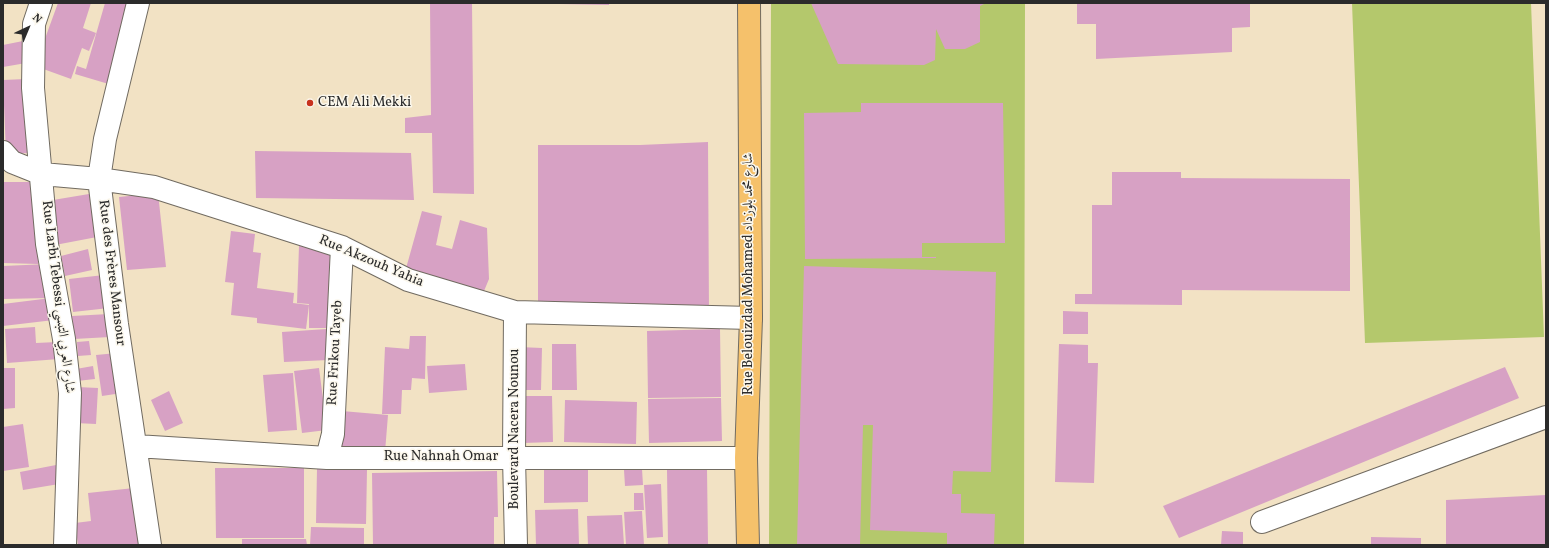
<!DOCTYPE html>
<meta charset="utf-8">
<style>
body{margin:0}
#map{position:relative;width:1549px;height:548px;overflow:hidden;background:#f2e2c4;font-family:Vollkorn,serif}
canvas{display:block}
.frame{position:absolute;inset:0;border:4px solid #2b2b2b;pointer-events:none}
.north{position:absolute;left:8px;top:8px;width:40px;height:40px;-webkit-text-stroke:3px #fbf7ec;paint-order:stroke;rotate:44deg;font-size:11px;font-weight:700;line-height:16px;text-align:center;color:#2b2b2b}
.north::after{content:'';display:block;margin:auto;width:14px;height:18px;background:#2b2b2b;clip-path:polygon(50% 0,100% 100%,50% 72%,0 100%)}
</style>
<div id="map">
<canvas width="1549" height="548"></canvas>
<div class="frame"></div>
<div class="north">N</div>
</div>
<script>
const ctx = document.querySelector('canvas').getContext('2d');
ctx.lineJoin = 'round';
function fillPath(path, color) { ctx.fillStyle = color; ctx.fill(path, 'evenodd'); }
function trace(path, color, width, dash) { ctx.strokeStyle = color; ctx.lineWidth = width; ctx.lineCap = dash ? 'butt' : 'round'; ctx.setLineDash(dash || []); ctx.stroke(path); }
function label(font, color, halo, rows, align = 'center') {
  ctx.font = font + ' Vollkorn,Amiri,serif'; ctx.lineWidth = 3; ctx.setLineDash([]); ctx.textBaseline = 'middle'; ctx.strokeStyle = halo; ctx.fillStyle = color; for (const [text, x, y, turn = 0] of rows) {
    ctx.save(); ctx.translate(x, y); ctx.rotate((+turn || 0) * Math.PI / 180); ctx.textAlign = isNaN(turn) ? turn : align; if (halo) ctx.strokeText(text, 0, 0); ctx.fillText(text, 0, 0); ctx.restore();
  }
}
const green = new Path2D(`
 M771,3H1025L1024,545H769Z
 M1352,3H1531L1544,337L1365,343Z`);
const building = new Path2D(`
 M58,3H91L83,28L96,33L89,51L82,48L71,79L35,66Z
 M105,3H136L112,85L75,74L77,66L86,69Z
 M430,3H472L474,194L433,193L432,133H405V118L431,115Z
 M510,3H609V5Z
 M811,3H986L980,6V42L965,49H945L936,29L935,60L924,65L838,64Z
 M1077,3H1250V27L1232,28V52L1096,59V24H1077Z
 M28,40L32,62L3,67V45Z
 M26,79L30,153L6,154L3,80Z
 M861,103H1003L1005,243H922V257H936V258L805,259L804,113L861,112Z
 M708,142L709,315L538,312V145H640Z
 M255,151L411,153L414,200L256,198Z
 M1112,172H1181V178L1350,179V291L1182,290V305L1075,304V294H1092V205H1112Z
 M3,182H39L38,264L3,263Z
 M158,193L166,267L127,270L119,197Z
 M89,194L97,237L55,245L47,201Z
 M422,211L442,216L436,245L452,249L460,220L487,228L489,279L484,291L405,272Z
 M231,231L255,234L253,252L261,253L257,288L294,293L293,303L309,305L306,329L257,323V318L231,315L234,283L225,282Z
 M299,246L331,248L329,328H309V304L297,303Z
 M88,249L92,270L65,276L61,256Z
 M48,264L49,298L3,299V266Z
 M804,266L996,272L991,472L953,471L952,494H961V513L995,514L994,545H947V533L870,530L873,425H863L860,545H797Z
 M104,275L109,308L73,312L69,279Z
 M51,298L54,320L3,326V304Z
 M1063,311L1088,312V334H1063Z
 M109,314L110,337L74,339L72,316Z
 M35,327L36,343L57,342L59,359L7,363L5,329Z
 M327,329L329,360L284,362L282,332Z
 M720,329L721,397L648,398L647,331Z
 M410,336H426L425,379L412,378L411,390H402L401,414H382L385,347L409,349Z
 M89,341L91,355L78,356L77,342Z
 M552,344H576L577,390H552Z
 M1059,344L1088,345V363H1098L1094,483L1055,482Z
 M519,347L542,348L541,390H518Z
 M117,353L122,393L102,396L96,355Z
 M465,364L467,390L429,393L427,366Z
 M93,366L95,379L77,381L76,369Z
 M1505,367L1519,398L1179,538L1163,506Z
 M3,368H15V408L3,409Z
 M319,368L327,430L302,433L294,371Z
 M293,373L297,430L268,432L263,375Z
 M77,387L98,388L96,424L75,423Z
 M169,391L183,423L165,431L151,400Z
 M523,396H552L553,442L523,443Z
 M721,398L722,441L649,443L648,399Z
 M565,400L637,402L636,444L564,442Z
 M342,411L388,415L385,452L339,448Z
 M23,424L29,467L3,471V427Z
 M56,465L59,484L23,490L20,472Z
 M215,468H304V538H216Z
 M317,469L367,470L366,524L316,523Z
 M588,469V502L544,503V470Z
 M642,469L643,485L625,486L624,470Z
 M707,469L708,545H668L667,470Z
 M497,471L498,517H494V545H373L372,473Z
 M661,484L663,537L647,538L644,485Z
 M134,488L141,545H78L75,523L91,521L88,493Z
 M634,493H643L644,510H634Z
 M1546,495V545H1446V500Z
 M578,509L579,545H536L535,510Z
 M642,511L644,545H626L624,512Z
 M622,515L624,545H588L587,516Z
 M311,527L364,528V545H310Z
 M1222,531L1243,532V545H1221Z
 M1371,537L1421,538V545H1371Z
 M242,539H306L307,545H242Z`);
const minor = new Path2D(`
 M41,3L34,24L33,88L47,244L64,339L70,393L65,545
 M138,3L105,139L99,179L117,324L150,545
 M3,152L12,162L42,174L99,179L154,187L342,247L408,280L515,312L751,318
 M515,312L514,457L516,545
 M136,446L327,458H746
 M327,458L333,434L342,247
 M1262,522L1546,417`);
const major = new Path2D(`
 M748,545L746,458L751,318L749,3`);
const markers = [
 [310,103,4,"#c8321e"]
];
const poiNames = [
 ["CEM Ali Mekki",318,103]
];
const streetNames = [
 ["Rue Akzouh Yahia",371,262,23],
 ["Rue des Frères Mansour",111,273,83],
 ["Rue Belouizdad Mohamed شارع محمد بلوزداد",749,274,-90],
 ["Rue Larbi Tebessi شارع العربي التبسي",57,297,83],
 ["Rue Frikou Tayeb",336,353,-87],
 ["Boulevard Nacera Nounou",515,429,-90],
 ["Rue Nahnah Omar",441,457]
];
fillPath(green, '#b4c86c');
fillPath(building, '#d7a1c4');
trace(minor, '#716b61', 24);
trace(major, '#716b61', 24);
trace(minor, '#fff', 22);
trace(major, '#f5c16b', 22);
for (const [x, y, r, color] of markers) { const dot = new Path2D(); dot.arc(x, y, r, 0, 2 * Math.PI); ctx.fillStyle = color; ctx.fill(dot); trace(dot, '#fbf7ec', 1.5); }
label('14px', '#2b2b2b', '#fbf7ec', poiNames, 'left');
label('14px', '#2b2b2b', '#fbf7ec', streetNames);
</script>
